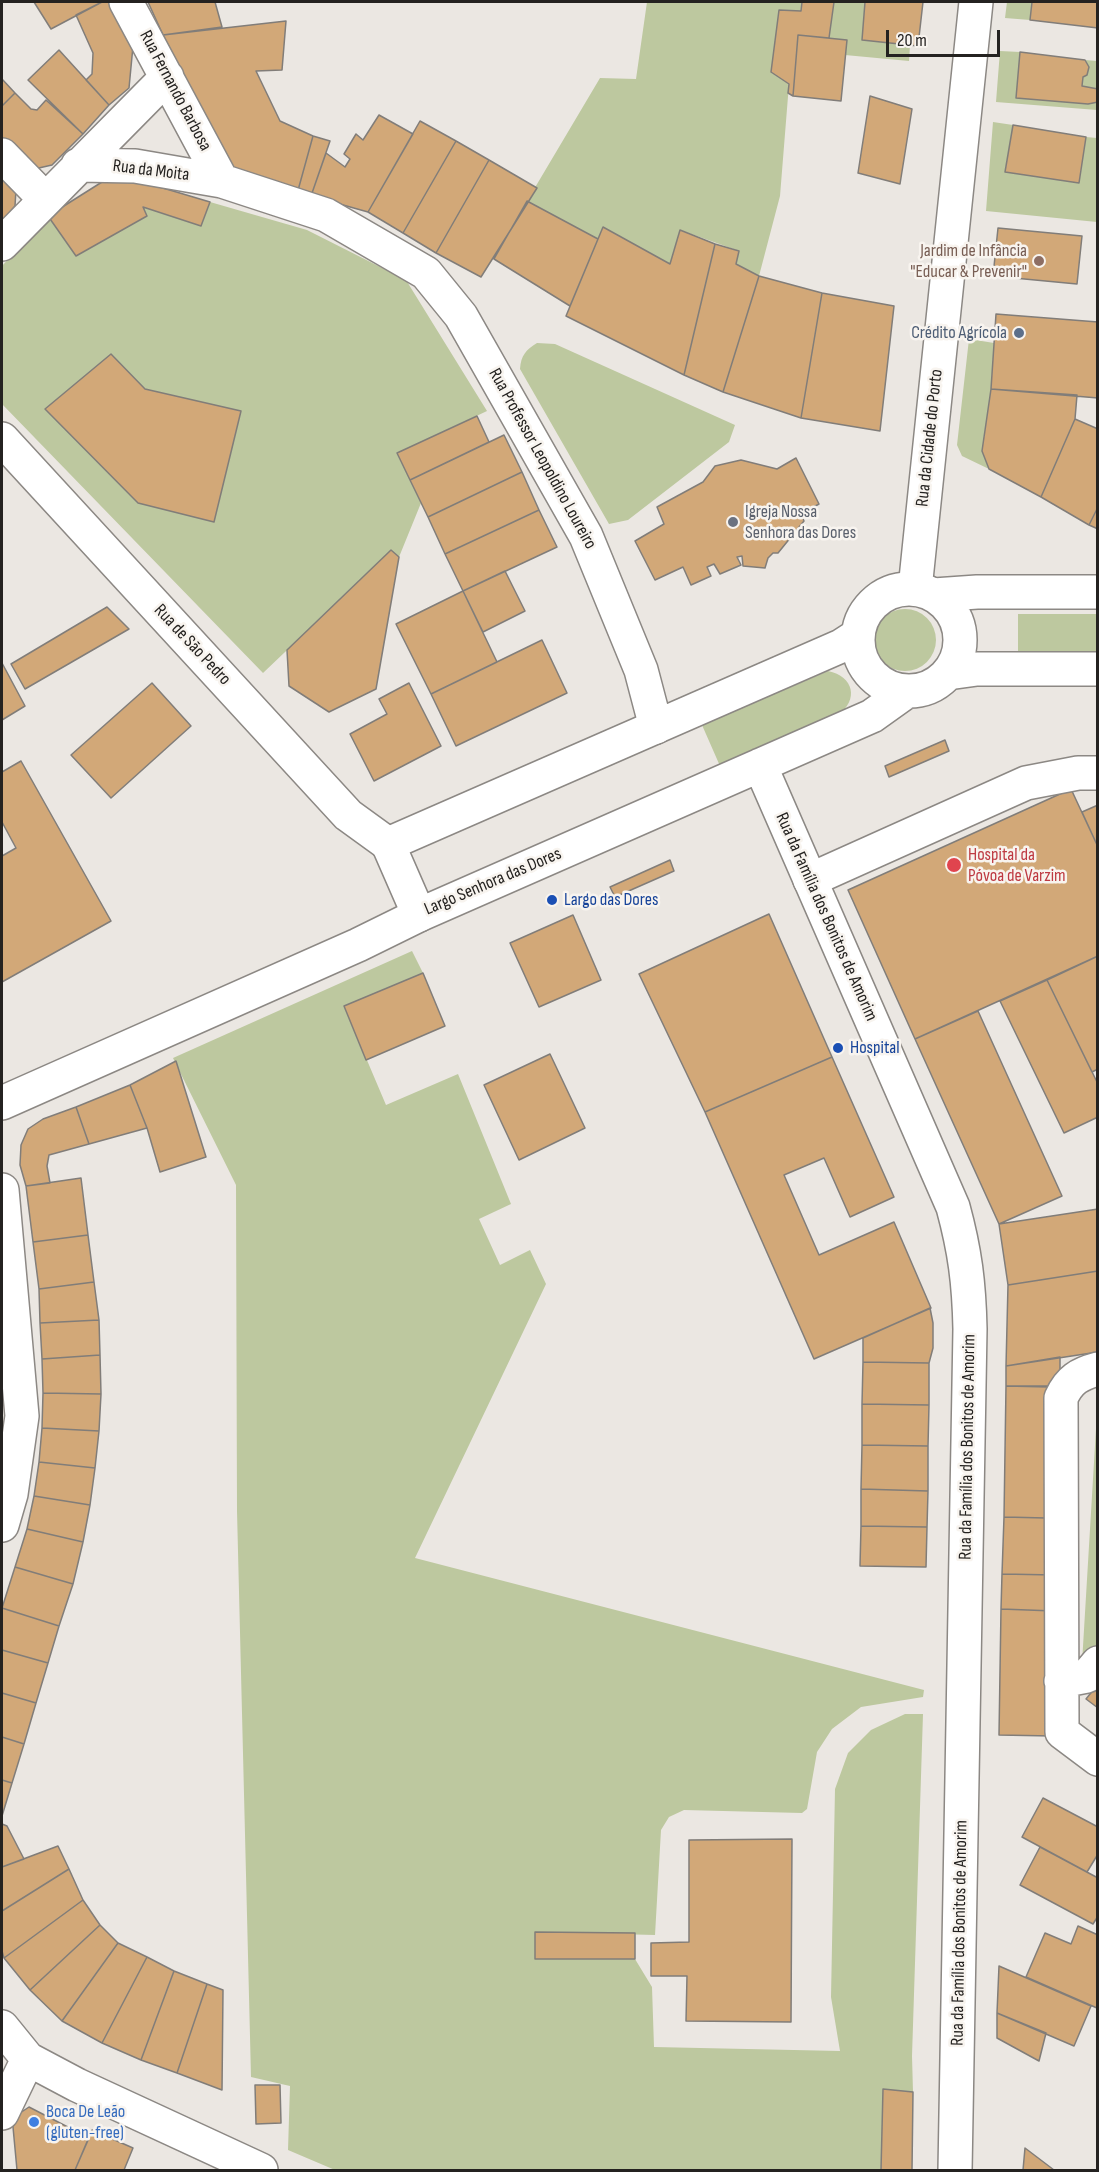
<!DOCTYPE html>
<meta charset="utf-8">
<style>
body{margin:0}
#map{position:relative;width:1099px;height:2172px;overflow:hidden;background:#ebe7e2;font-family:"Sofia Sans Condensed",sans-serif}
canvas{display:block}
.frame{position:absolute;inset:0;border:3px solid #242220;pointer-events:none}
.scale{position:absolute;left:886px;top:30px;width:114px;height:27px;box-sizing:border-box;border:3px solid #242220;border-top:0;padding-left:8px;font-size:18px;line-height:21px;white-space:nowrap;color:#242220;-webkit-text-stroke:4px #f8f4ef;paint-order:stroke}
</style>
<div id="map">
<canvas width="1099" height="2172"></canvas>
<div class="frame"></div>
<div class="scale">20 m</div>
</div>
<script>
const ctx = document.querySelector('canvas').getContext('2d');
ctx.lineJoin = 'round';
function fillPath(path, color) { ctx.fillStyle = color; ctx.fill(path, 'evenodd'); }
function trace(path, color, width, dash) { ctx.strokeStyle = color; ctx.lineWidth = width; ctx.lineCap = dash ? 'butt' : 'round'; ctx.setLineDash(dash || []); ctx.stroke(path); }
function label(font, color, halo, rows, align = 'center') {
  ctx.font = font + ' "Sofia Sans Condensed",sans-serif'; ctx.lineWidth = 5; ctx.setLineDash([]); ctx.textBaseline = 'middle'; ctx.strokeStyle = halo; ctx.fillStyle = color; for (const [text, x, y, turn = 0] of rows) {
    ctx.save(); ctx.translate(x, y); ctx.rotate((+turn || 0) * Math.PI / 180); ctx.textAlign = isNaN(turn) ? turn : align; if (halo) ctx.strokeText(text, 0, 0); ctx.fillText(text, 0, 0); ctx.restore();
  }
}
const green = new Path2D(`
 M647,2H802L801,11H779L771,72L789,84L780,196L759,276L736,264L739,251L680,230L670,264L603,227L598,239L527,201L600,78L636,79Z
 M834,2H865L862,40L910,45L909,61L845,55L846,40L829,38Z
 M1007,2H1032L1030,20L1005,18Z
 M1000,51L1020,52L1016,98L1088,104L1097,102V110L996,102Z
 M1085,60L1097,61V89L1082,86L1083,77L1089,67Z
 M993,122L1013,125L1005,171L1079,183L1086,137L1097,138V222L986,211Z
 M210,202L307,230L406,280L487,411L398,453L421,503L399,557L391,551L263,673L2,404V266L48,216L76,256L147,216L143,207L201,226Z
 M969,339L994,343L991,389L982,451L989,469L962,456L957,445Z
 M537,343L555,344L735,425L729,442L628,520L609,524L520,369C521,355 526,350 537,343Z
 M874 640a31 31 0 1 1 62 0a31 31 0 1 1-62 0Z
 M1018,614H1097V653H1018Z
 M828,671C854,676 859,700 838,715L720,766L702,725Z
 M412,951L423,973L344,1006L386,1105L458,1074L511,1204L479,1219L500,1265L530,1250L546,1284L415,1558L924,1690L923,1697L861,1707L832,1729L817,1752L807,1809L802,1813L684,1810L669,1817L661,1830L655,1935L536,1932L535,1958L635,1959L652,1987L654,2047L840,2051L831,1997L835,1789L848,1753L871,1730L905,1714H923L912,2056L913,2092L883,2090L881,2170H335L288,2150L290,2086L251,2077L237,1511L236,1185L173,1058Z
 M1097,1412V1656L1082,1663Z`);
const building = new Path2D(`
 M34,2H102L51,29Z
 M102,2H111L133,46L129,88L109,105L86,80L92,74L93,53L76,15Z
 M148,2H215L222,27L163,35Z
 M802,2H834L829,38L798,35L793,96L788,93L789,84L771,72L779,10L801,11Z
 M865,2H923L918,46L862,40Z
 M1032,2H1098V28L1030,20Z
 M286,21L282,70L256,71L280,121L313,136L297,194L233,171L163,35Z
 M798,35L847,40L841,101L793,96Z
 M59,50L109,105L83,134L28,80Z
 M1020,52L1085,60L1089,67L1087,75L1083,77L1082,86L1098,89V102L1088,104L1016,98Z
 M2,79L15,93L2,106Z
 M15,93L31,109L37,110L46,100L83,134L52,165L30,170L2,143V106Z
 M870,96L912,109L900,184L858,173Z
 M379,115L413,134L368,212L311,196L326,153L345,167L350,159L344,154L356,134L363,140Z
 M420,121L456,141L403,233L368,212Z
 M1013,125L1086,137L1079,183L1005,172Z
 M313,136L330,141L311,196L297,194Z
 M456,141L489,160L436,253L403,233Z
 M489,160L537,188L481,277L436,253Z
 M2,175L16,189L15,206L2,221Z
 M126,177L210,202L201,226L143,207L147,216L76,256L48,216L102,182Z
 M527,201L598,239L570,306L494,259Z
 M603,227L670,264L680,230L715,244L684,375L566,316Z
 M998,228L1082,236L1077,284L993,276Z
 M715,244L739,251L736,264L759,276L723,392L684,375Z
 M759,276L822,293L801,418L723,392Z
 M822,293L894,306L880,431L801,418Z
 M996,314L1098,322V398L991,389Z
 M111,354L145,389L241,411L214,522L138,503L45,409Z
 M991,389L1077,395L1075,419L1041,497L989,469L982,451Z
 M477,416L489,442L410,480L397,453Z
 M1075,419L1098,429V507L1089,525L1041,497Z
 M504,435L522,472L428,517L410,480Z
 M796,458L819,504L801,514L804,521L778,553H773L768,558L765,568L743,566L742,556L737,557L741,565L720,574L714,564L707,567L711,576L691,585L683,567L655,580L635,541L664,524L657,507L703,482L715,466L741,460L777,469Z
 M522,472L539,510L445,554L428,517Z
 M1098,507V529L1089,525Z
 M539,510L557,547L463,591L445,554Z
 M391,550L399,557L376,689L329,712L289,686L287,650Z
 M505,571L525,611L483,632L463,591Z
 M463,591L497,662L431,694L396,624Z
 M107,607L129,629L25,689L11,664Z
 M542,640L567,693L456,746L431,694Z
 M2,663L25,706L2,720Z
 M152,683L191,726L111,798L71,755Z
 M409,683L441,746L374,781L350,734L387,714L379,699Z
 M945,740L949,751L889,777L885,766Z
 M21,761L111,921L2,982V856L16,848L2,822V772Z
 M1071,789L1098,847V956L915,1039L848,890Z
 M1098,805V847L1082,812Z
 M670,860L674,871L615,897L610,887Z
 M769,914L832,1057L705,1112L639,974Z
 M573,915L601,980L539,1007L510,943Z
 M1098,956V1069L1092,1072L1047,980Z
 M423,973L445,1026L366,1060L344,1006Z
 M1047,980L1098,1084V1117L1064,1133L1000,1001Z
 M978,1011L1062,1196L999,1224L915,1039Z
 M550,1054L585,1128L519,1160L484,1085Z
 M832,1057L894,1197L850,1217L824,1158L784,1175L819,1255L894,1222L931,1308L814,1359L705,1112Z
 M176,1061L206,1157L160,1172L147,1128L130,1085Z
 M130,1085L147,1128L89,1144L76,1107Z
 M76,1107L89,1144L49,1155L47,1166L50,1183L26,1186L20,1165L21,1145L28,1129L43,1119Z
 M81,1178L88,1235L33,1242L26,1186Z
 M1098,1209V1271L1008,1285L999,1224Z
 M88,1235L94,1282L39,1289L33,1242Z
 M1098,1271V1352L1006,1366L1008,1285Z
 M94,1282L99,1320L40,1323L39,1289Z
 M930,1308L933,1323V1348L929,1363L863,1362V1338Z
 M99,1320L100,1355L42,1359L40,1323Z
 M100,1355L101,1394L43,1393L42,1359Z
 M1060,1357V1386H1006V1366Z
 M863,1362L929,1363V1405L862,1404Z
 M1006,1386L1049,1387L1046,1518L1004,1517Z
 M43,1393L101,1394L99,1431L42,1428Z
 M862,1404L929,1405L928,1446L862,1445Z
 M42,1428L99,1431L95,1468L39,1462Z
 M862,1445L928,1446V1491L861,1489Z
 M39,1462L95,1468L90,1505L34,1496Z
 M861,1489L928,1491L927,1527L861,1526Z
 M34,1496L90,1505L83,1542L27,1529Z
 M1004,1517L1046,1518L1055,1575L1002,1574Z
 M861,1526L927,1527L926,1567L860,1566Z
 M27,1529L83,1542L73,1584L15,1567Z
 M15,1567L73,1584L59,1626L2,1608Z
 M1002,1574L1055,1575L1054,1611L1001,1609Z
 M2,1608L59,1626L48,1663L2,1650Z
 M1001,1609L1054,1611L1052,1736L999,1735Z
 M2,1650L48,1663L36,1703L2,1693Z
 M1098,1684V1708L1086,1699Z
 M2,1693L36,1703L24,1744L2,1737Z
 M2,1737L24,1744L12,1783L2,1780Z
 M2,1780L12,1783L2,1816Z
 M1043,1798L1098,1827V1854L1087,1872L1022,1837Z
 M2,1824L7,1826L24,1859L2,1867Z
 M792,1839L791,2022L686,2021L687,1976H651V1943L689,1942V1840Z
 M58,1846L69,1869L2,1911V1867Z
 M1040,1847L1098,1878V1916L1093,1924L1020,1885Z
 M69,1869L83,1900L4,1958L2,1951V1911Z
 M83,1900L100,1925L30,1990L4,1958Z
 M100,1925L118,1943L62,2021L30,1990Z
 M1078,1926L1098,1935L1097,2008L1026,1977L1045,1933L1071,1944Z
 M535,1932L635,1933V1959H535Z
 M118,1943L147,1957L102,2043L62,2021Z
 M147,1957L174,1971L141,2060L102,2043Z
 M999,1966L1091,2006L1074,2046L997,2013Z
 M174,1971L207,1984L177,2073L141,2060Z
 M207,1984L223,1990L222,2090L177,2073Z
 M997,2013L1046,2033L1039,2061L997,2038Z
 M255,2085H280L281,2123L256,2124Z
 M883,2089L913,2092L912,2170H881Z
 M29,2107L89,2138L75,2170H17L13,2127L17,2115Z
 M92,2130L133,2148L124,2170H75Z
 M1025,2148L1054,2170H1023Z`);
const minor = new Path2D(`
 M126,2L222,181
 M2,155L45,199
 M78,165L135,166L222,181L326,215L426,273L461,316L586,536L641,670L656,727
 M2,244L167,77
 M2,439L348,815L388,844
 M915,589L976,2
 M810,880L1026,783L1078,773H1098
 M2,1103L358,945L419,915
 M2,1190L22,1416L11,1494L2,1525
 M1098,1369C1079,1374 1069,1380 1061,1398L1062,1732L1098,1759
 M1061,1681L1087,1676L1098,1663
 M2,2027L28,2059L77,2085L261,2170
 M2,2113L28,2059`);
const major = new Path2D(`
 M858 640a51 51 0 1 1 102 0a51 51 0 1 1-102 0Z
 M934,595L977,592H1098
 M858,635L841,646L388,844L419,915L872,716L907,691
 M948,673L977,669H1098
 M760,765L953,1207C965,1251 969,1283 970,1329L955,2170`);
const markers = [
 [1039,261,6,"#8d6e63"],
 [1019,333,6,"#5c6f8a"],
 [733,522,6,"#6b7280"],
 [954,865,8,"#e0444e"],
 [552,900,6,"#1a4fb4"],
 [838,1048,6,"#1a4fb4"],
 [34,2122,6,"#3f7fe0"]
];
const streetNames = [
 ["Rua Fernando Barbosa",175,91,62],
 ["Rua da Moita",151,171,7],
 ["Rua da Cidade do Porto",930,438,-84],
 ["Rua Professor Leopoldino Loureiro",542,459,61],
 ["Rua de São Pedro",192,645,47],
 ["Largo Senhora das Dores",493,882,-23],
 ["Rua da Família dos Bonitos de Amorim",826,917,66],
 ["Rua da Família dos Bonitos de Amorim",968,1447,-89],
 ["Rua da Família dos Bonitos de Amorim",960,1933,-89]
];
const educationNames = [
 ["Jardim de Infância",1027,251],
 ["\"Educar & Prevenir\"",1027,272]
];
const serviceNames = [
 ["Crédito Agrícola",1007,333]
];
const worshipNames = [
 ["Igreja Nossa",745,512],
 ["Senhora das Dores",745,533]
];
const healthNames = [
 ["Hospital da",968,855],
 ["Póvoa de Varzim",968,876]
];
const transitNames = [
 ["Largo das Dores",564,900],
 ["Hospital",850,1048]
];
const shopNames = [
 ["Boca De Leão",46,2112],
 ["(gluten-free)",46,2133]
];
fillPath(green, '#bdc89f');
fillPath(building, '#d2a878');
trace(building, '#817d79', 1.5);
trace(minor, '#8c8884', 36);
trace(major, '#8c8884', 36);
trace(minor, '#fff', 33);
trace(major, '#fff', 33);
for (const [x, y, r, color] of markers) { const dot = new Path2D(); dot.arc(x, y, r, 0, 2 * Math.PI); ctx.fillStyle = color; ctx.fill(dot); trace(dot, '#f8f4ef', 2); }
label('18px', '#242220', '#f8f4ef', streetNames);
label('18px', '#785e54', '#f8f4ef', educationNames, 'right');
label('18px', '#4e5e75', '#f8f4ef', serviceNames, 'right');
label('18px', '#5b616d', '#f8f4ef', worshipNames, 'left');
label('18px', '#be3a42', '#f8f4ef', healthNames, 'left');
label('18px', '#164399', '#f8f4ef', transitNames, 'left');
label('18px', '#366cbe', '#f8f4ef', shopNames, 'left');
</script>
